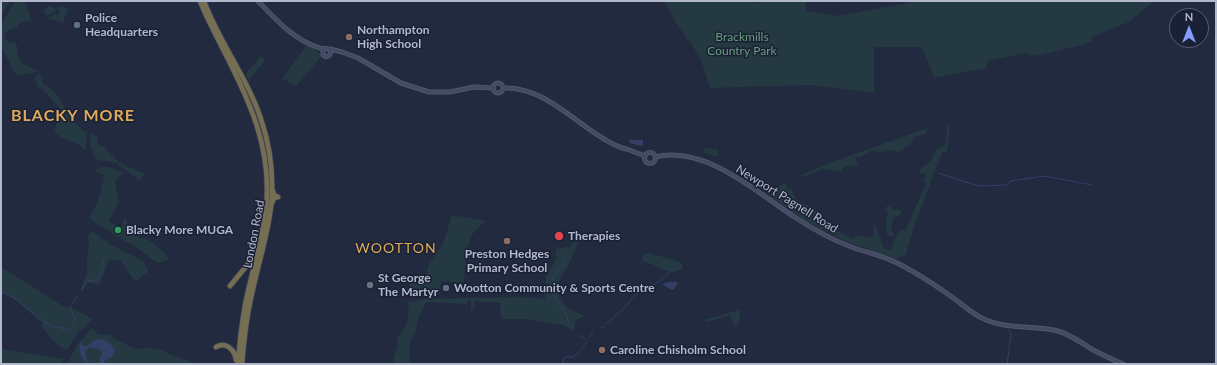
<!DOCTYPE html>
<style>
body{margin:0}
#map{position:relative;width:1217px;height:365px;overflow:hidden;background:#222a40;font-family:Lato,sans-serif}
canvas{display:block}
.frame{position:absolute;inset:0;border:2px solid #b2b8cb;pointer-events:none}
.north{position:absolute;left:1169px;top:8px;width:40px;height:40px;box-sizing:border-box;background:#1b2135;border:1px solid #575d71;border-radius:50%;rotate:0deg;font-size:11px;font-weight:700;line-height:16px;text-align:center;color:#b2b8cb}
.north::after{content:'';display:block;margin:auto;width:14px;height:18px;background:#839eff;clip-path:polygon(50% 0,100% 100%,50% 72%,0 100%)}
</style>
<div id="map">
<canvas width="1217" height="365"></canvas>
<div class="frame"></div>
<div class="north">N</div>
</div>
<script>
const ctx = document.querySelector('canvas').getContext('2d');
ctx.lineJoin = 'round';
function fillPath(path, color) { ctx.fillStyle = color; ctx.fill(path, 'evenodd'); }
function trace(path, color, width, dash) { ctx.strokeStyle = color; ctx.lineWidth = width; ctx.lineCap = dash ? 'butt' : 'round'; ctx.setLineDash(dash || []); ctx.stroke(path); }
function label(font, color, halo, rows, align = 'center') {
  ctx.font = font + ' Lato,sans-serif'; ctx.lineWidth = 3; ctx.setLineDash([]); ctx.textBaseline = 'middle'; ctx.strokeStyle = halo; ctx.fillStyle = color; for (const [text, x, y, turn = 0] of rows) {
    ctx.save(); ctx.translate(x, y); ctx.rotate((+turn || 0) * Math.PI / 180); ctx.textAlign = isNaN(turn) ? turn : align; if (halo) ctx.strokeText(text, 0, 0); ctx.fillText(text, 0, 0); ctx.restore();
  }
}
const green = new Path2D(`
 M15,1H25L31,19L29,21H22C20,23 19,25 17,27C11,30 6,28 4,37L9,43L14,42C21,50 16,51 19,58C21,65 32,68 38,71L30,74L16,75L1,47V25Z
 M665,1H752L757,3L763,1H806V11L839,16L907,3L908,1H1154L1129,22L1091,37L1092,41L1082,45L1035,56L1025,53L988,61L986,68L934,78L922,47H874V93L812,85L710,88L700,57L676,23Z
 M1,2H9L1,16Z
 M50,6L55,8L56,11L47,16L43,11L47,7Z
 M58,6L60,8L63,6L68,9L63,23H62L58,21L48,19L49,17L55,14L58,15L60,14L58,8Z
 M307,44L319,52L321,57L297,85L294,86L288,82V80L286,79L285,81L282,79Z
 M261,56L265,60L249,81L245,74Z
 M40,73L43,84C58,89 65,112 75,123C78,126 82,129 85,132H87L86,140V149H84L78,144L61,137L54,132L61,109C51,101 50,93 37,87L35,77Z
 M948,123L950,127L947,151L942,153L918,215L905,256L898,257L897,259L845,241L804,220L765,192L786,183L788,189H792L795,198L800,203L811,206L839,232L853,239L858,235L868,238L874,236L873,227H876L884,249L891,251L896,236L901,230L905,231L927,182H923L926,174L920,173V169L931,161L937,149L945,145Z
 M927,128L926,134L915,137L910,144L899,152L889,150L882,152L871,151L860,157L855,156L858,165L844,167L841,172L822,169L804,177L799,176L827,164Z
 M91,133L97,136L99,145L104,147L118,161L133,169L144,173L140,181L116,163L111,162L96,160C92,151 88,143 91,133Z
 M705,148L717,149L718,157L702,152Z
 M106,167L115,169L123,173L115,182L118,199L120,200L110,218L109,222L121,227L124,219H126L130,230L132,229L135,235H136L142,239L145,238C155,244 162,249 169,259L159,263C152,260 147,255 140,250C123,239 105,230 89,218C98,204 102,191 104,175L94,171L99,168Z
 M888,206L891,207L892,210L898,209L902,211L901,214L893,218L891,230L894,234L893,236H890L887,234L886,219L888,214L885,208Z
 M452,215L486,221C482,225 477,228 474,232C465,244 465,269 464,283L441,281L440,293L422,292L429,263L443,244Z
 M92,231L110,244L143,261L148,270V272L136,281L132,278L121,261L110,260L107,262L106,269L98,286L91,282L87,283L83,290L81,289L87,273V256L89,247L88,235Z
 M580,233C577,252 567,267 558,283C556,291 561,302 567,307C571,311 579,313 585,316L576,320L574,330L560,324L559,325L526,319H501L500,303L475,301L474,310H471V301H468L467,304L426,302L418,319L415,333L410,341L409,364H397L393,362L398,343L397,341C398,335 402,333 405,327C408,319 409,309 408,300L413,302L424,299L520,297L545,299L546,277L556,259V250L559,248L570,247Z
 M649,253L681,262L683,269C664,277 661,264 643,262L642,257L645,254Z
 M1,267L63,306L72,308L93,319L76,335L67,350C56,347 49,335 42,327L43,322C30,312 17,298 1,293Z
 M413,276L424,279L420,295L411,293L409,290Z
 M740,310C739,317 742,324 734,326L730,315L707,322L704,320Z
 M92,328L98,334L110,335L119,341L136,349L150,348L161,350L174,356L185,359L194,364H67L77,345Z
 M1,349L64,359L61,364H1Z`);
const water = new Path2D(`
 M629,140H643V145L641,146L630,143Z
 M670,282H676L678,283L674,289L672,290L662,284Z
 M97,339C104,338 112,344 115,350L114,354C112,358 107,358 104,362V364H98L100,361L99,358L102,354V351C99,349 90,346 87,349C83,353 87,361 90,364H86C81,357 78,350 80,341L83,346C90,347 91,342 97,339Z`);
const stream = new Path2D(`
 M5,51H10
 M938,173L965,182L980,186L1007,185L1011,181L1044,176L1092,185
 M565,253V261L552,279L554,284L552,293L566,314L569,324
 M680,266L681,265
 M82,290L86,283L89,281C100,282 102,270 104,261
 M1,292L13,297L39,319L52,326L70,330
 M606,324C613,317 621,312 627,305C630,301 632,297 635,295C647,287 663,282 671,270L677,269L679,267
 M73,326L75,318L70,308L78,295
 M570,326L571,328
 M601,328L605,326
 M1009,330L1011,335L1009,348
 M578,335L585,339
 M589,338L593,333
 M563,364V359L568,356L571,358L578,354L587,341
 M1007,364L1009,350`);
const secondary = new Path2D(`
 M258,1C275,19 295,41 320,48C323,49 326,48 329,49L331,52L329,56L326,57L323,55V51L324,49
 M330,49L342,52L358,58L401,83L429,92H450L474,87L493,88
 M493 88a5 5 0 1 1 10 0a5 5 0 1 1-10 0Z
 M503,88C542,86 572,120 604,139C611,143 617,147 626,149
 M624,148L645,156
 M644.5 158a5.5 5.5 0 1 1 11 0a5.5 5.5 0 1 1-11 0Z
 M655,157C706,145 756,192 796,218C813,229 830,239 849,246C864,252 880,255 895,262C914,271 935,285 952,297C962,304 972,314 984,319C1007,330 1034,325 1058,331C1071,335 1082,343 1093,350C1103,355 1113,360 1123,364`);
const highway = new Path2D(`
 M200,1L206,15C237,80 274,134 266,209C263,234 256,258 250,283C243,310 240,337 238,364
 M204,1C219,42 247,77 261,119C270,146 274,177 271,206C268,234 259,261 253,289C247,313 244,339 242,364
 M272,203L274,198L278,197L274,195L273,191
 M230,286L248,264L257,245
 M216,347C226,341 235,350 236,360`);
const markers = [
 [77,25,4,"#5c6f8a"],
 [349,37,4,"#8d6e63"],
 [118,230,4,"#2e9e5b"],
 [559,236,5,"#e0444e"],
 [507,241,4,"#8d6e63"],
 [370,285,4,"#6b7280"],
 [446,288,4,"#5c6f8a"],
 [602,350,4,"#8d6e63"]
];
const poiNames = [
 ["Police",85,18],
 ["Headquarters",85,32],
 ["Northampton",357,30],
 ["High School",357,44],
 ["Blacky More MUGA",126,230],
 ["Therapies",568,236],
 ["Preston Hedges",507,254,"center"],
 ["Primary School",507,268,"center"],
 ["St George",378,278],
 ["The Martyr",378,292],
 ["Wootton Community & Sports Centre",454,288],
 ["Caroline Chisholm School",610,350]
];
const parkNames = [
 ["Brackmills",742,37],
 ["Country Park",742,51]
];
const streetNames = [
 ["Newport Pagnell Road",787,199,32],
 ["London Road",254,234,-79]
];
const quarterNames = [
 ["WOOTTON",396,248]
];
const districtNames = [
 ["BLACKY MORE",73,116]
];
fillPath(green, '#243941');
fillPath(water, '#333f66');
trace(stream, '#333f66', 1);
trace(secondary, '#51576b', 5);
trace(highway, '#3e4458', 6);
trace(secondary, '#444a63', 3);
trace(highway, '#766e53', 4.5);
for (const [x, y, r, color] of markers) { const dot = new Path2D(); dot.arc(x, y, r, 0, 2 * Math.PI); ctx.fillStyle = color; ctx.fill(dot); trace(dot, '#1b2135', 1.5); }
label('bold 12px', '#b2b8cb', '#1b2135', poiNames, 'left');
label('12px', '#689d7d', '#1b2135', parkNames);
label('12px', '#b2b8cb', '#1b2135', streetNames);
ctx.letterSpacing = '1px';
label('14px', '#ddaa5b', '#1b2135', quarterNames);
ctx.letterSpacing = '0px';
ctx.letterSpacing = '1px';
label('bold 16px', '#ddaa5b', '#1b2135', districtNames);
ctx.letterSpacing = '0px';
</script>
